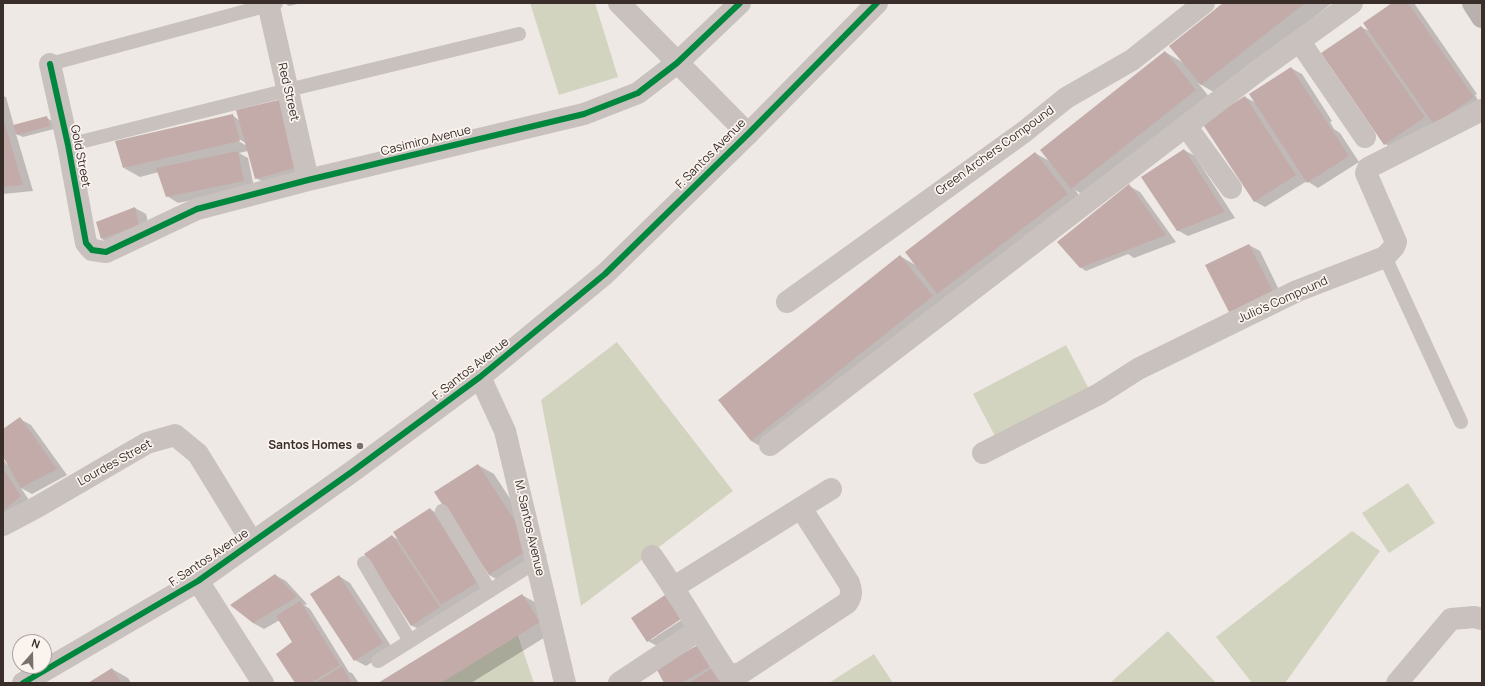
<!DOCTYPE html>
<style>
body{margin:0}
#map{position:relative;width:1485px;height:686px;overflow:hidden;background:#efe9e5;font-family:Manrope,sans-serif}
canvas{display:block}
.frame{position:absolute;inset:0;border:4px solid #3a2e2b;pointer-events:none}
.north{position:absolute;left:12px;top:634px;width:40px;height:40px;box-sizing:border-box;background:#faf3ee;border:1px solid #ada4a0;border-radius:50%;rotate:20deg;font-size:11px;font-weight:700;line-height:16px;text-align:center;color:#3a2e2b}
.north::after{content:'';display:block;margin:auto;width:14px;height:18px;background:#796f6c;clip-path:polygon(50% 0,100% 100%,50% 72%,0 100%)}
</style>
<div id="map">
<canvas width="1485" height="686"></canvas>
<div class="frame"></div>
<div class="north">N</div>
</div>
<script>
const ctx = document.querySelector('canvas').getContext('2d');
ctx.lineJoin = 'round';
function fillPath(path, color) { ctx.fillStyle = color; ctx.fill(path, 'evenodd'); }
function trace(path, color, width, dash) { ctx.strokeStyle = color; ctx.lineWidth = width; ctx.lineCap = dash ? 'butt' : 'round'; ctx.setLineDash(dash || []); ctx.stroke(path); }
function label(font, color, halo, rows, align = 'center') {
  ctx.font = font + ' Manrope,sans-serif'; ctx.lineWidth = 3.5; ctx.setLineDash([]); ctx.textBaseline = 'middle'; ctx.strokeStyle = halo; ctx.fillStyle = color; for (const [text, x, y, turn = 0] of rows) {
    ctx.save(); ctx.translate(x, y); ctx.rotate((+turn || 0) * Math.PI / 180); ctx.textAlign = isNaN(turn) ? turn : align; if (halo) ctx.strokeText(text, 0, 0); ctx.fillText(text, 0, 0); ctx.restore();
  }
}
const green = new Path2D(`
 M530,3H595L618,77L559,95Z
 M617,342L733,491L581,606L541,400Z
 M1066,345L1090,391L997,440L973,394Z
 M1408,483L1435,523L1389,553L1362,513Z
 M1352,531L1380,551L1285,683H1252L1216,637Z
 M516,630L534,683H439Z
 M1168,631L1216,683H1110Z
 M874,654L893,683H829Z`);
const shadow = new Path2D(`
 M284,3H302L289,6Z
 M1224,3H1332L1217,94L1198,83L1211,99L1087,197L1075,190L1087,205L958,305L944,297L953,308L771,452L751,441L900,256L917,266L1035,153L1051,162L1165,52L1184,63Z
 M1394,3H1414L1477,94L1475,95L1478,100L1440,127L1396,150L1385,144L1322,54L1361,27L1371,32Z
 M1291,68L1302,74L1332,121L1330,122L1334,129L1340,133L1359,162L1318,188L1307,181L1265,207L1254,201L1245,97L1256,103Z
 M3,96L6,97L14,126L47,118L52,121L54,129L23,137L16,134L33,191L3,194Z
 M232,115L315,176L272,187L256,178L248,151L239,153L248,158L254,187L178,203L167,196L159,172L140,177L124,168ZM236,137L247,144V146L235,139Z
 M1184,150L1195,156L1235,218L1188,236L1177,230Z
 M1129,186L1140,192L1176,242L1134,258L1128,254L1086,271L1080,267Z
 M135,208L146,214L150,231L112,245L102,239Z
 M1249,245L1260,251L1284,300L1240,318L1229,311Z
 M20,419L31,425L67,475L32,494L21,488L31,503L3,520V459L7,465L8,464L3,455V430Z
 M478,465L494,474L547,556L505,584L489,575Z
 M430,509L445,518L493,591L427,634L411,625L392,536L401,541Z
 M275,575L286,581L307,604L304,605L310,609L349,672L352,673L359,683H296L293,642L280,620L264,629L253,623Z
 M339,576L350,583L393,649L366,666L355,660Z
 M522,595L538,604L555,631L471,683H380Z
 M686,617L691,625L659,647L648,641L651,638V640Z
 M698,646L724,683H665Z
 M112,669L128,678L131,683H90Z`);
const building = new Path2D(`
 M1223,3H1305L1201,85L1169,46Z
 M1392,3H1408L1474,97L1434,125L1363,23Z
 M1361,26L1425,117L1384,145L1321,53Z
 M1165,51L1196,90L1071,189L1040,150Z
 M1291,67L1349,156L1307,183L1249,94Z
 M1245,96L1296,175L1254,202L1202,123Z
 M283,99L299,167L255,179L236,110Z
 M233,114L240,141L123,168L115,141Z
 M47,116L50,126L17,135L13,125Z
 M3,118L23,185L3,187Z
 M1184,149L1225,212L1177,231L1141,177Z
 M238,151L244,181L166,197L156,168Z
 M1035,152L1068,194L937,294L905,252Z
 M1129,184L1166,235L1080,268L1057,242Z
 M135,207L139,225L101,239L96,222Z
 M1249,244L1274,294L1229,312L1205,265Z
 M900,255L933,296L751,441L718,400Z
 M20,417L57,469L21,488L3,457V429Z
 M478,464L532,547L489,575L434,492Z
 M3,469L21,496L3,511Z
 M430,508L478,582L441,605L393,532Z
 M392,535L440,607L411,626L364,554Z
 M275,574L297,597L253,623L230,605Z
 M339,575L383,643L354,661L310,594Z
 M522,594L540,622L441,683H378Z
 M665,595L681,619L647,642L631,618Z
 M300,601L340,665L311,683H295L276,654L292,642L276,616Z
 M698,645L710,667L681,683H664L656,668Z
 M342,666L352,683H315Z
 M112,668L121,683H88Z
 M712,668L721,681L718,683H689Z`);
const service = new Path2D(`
 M50,64L276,3
 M68,145L288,90L519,34
 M1385,257L1461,422
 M442,511L490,591
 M364,563L410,641L537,561
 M378,661L410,641`);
const minor = new Path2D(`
 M268,3L308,180
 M619,3L748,134
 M1300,42L1365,137
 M50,64L68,145L86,243L92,250L106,252L197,209L308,180L584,114L638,93L677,63L740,3
 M1186,126L1231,188
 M787,302L1024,132L1066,98L1132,60L1204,3
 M480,377L505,431L565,683
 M770,445L1255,73L1352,3
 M983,453L1099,394L1138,369L1297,291L1385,257L1394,247L1396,242L1366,173L1368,168L1482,110
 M3,525L37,507L147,443L175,435L198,454L252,542
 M652,556C679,594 701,634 727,673L733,675L741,673L847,603C852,596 852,591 849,583L801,508
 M198,581L263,683
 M674,587L831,489
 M619,683L699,630
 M1397,683L1451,619L1474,617L1482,619`);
const tertiary = new Path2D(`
 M23,683L198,581L353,471L480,377L605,274L748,134L877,3`);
const secondary = new Path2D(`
 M1473,3L1482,17`);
const cycleway = new Path2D(`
 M50,64L68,145L86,243L92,250L106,252L197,209L308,180L584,114L638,93L677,63L740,3
 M23,683L198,581L353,471L480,377L605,274L748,134L877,3`);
const markers = [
 [360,446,4,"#796f6c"]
];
const streetNames = [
 ["Red Street",288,92,77],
 ["Casimiro Avenue",426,141,-14],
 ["Green Archers Compound",995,151,-36],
 ["F. Santos Avenue",711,154,-45],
 ["Gold Street",80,156,79],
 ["Julio's Compound",1283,300,-24],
 ["F. Santos Avenue",471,369,-38],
 ["Lourdes Street",115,463,-29],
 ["M. Santos Avenue",529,528,77],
 ["F. Santos Avenue",209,558,-34]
];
const poiNames = [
 ["Santos Homes",352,446]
];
fillPath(green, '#d3d4c0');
fillPath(shadow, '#0003');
fillPath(building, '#c2aba8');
trace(service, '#c8c1be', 14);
trace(minor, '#c8c1be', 22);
trace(tertiary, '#c8c1be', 22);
trace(secondary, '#b9b1ae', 22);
trace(cycleway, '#00873e', 6);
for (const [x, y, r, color] of markers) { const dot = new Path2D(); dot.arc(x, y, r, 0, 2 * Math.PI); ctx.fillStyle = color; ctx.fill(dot); trace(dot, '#faf3ee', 1.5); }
label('12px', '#3a2e2b', '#faf3ee', streetNames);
label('bold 12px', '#3a2e2b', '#faf3ee', poiNames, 'right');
</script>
